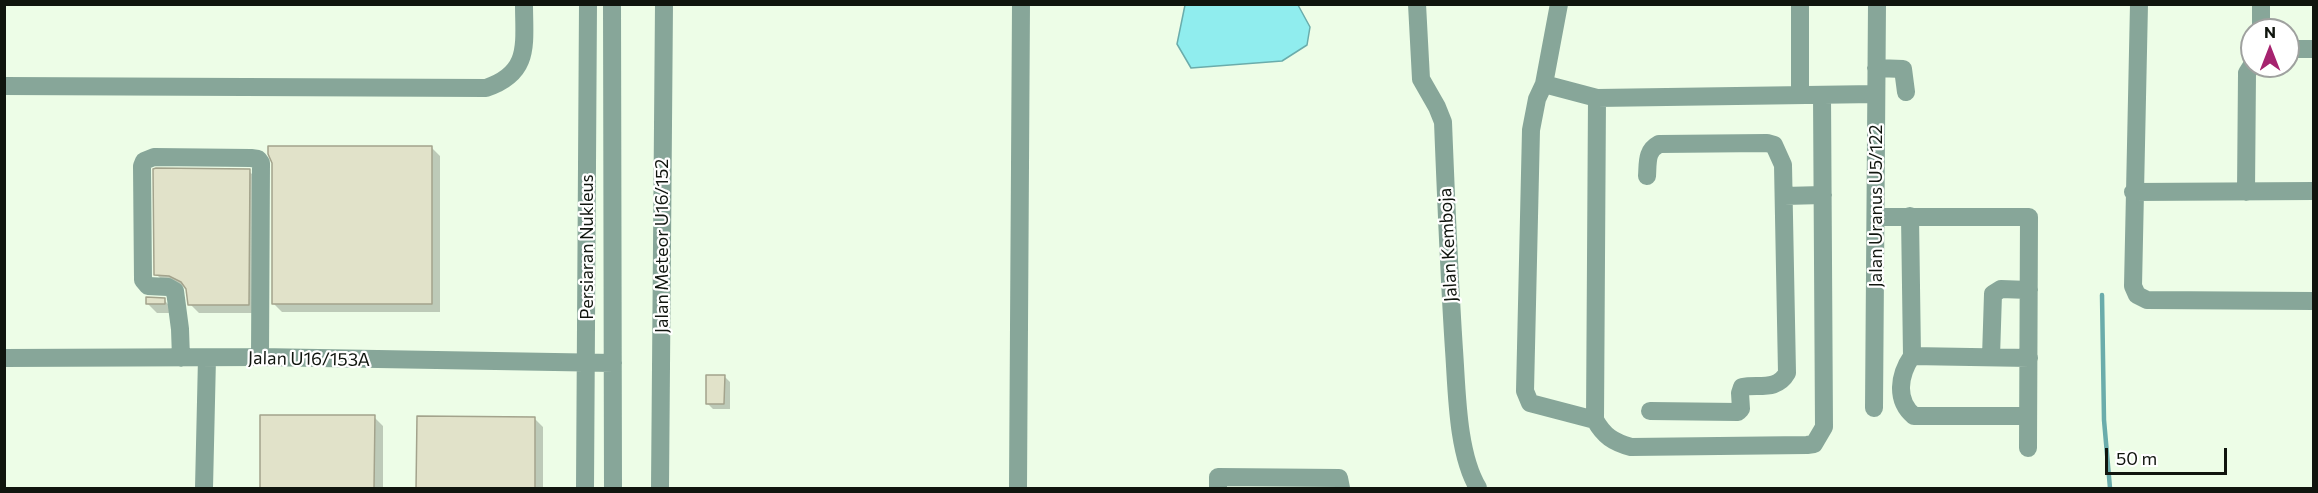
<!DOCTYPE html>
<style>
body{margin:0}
#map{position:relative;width:2318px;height:493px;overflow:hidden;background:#edfde7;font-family:Commissioner,sans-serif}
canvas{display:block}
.frame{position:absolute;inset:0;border:6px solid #10150e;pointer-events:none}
.north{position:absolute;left:2240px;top:18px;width:60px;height:60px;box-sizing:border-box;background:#fff;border:2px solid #9fa19f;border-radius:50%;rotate:0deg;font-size:16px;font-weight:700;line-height:24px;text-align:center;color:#10150e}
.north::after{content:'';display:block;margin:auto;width:21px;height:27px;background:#a6236f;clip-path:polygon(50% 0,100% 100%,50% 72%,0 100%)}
.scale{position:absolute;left:2105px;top:448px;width:122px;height:27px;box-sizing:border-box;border:3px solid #10150e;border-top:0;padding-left:8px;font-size:18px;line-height:21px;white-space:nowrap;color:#10150e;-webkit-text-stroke:4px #fff;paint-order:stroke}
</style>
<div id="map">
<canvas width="2318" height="493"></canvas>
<div class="frame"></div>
<div class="north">N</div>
<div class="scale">50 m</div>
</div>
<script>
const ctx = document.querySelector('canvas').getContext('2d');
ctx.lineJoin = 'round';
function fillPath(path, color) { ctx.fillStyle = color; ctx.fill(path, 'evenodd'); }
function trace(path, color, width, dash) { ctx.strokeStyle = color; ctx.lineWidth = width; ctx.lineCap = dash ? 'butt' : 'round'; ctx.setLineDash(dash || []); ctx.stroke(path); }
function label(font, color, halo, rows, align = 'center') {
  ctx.font = font + ' Commissioner,sans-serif'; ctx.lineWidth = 4.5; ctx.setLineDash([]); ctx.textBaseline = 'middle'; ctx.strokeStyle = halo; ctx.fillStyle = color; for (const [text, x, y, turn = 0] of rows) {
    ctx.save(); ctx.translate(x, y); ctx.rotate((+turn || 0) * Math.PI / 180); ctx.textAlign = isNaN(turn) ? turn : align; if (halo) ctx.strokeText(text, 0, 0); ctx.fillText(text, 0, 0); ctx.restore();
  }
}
const water = new Path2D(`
 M1185,5H1298L1310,27L1307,45L1282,61L1191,68L1177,44Z`);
const shadow = new Path2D(`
 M431,147L440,156V312H282L273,303Z
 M249,171L258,180L257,313H199L190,304L187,288L179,284L165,283L156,274Z
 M164,300L173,309L174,313H157L148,304Z
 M724,376L730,382V409H713L707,403Z
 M374,417L383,426V488H261Z
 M534,418L543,427V488H418Z`);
const stream = new Path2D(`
 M2102,295L2104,420L2110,488`);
const building = new Path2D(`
 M268,146H432V304H272V163L268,154Z
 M156,168L250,169L249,305H188L186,289L181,282L169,276L154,275L153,169Z
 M146,297L165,298V304H146Z
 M706,375H725L724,404H706Z
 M260,415H375L374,489H260Z
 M417,416L535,417V489H416Z`);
const minor = new Path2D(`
 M612,4L613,488
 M1417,4L1421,79L1437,107L1443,122C1446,198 1449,274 1454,350C1457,391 1457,453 1478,488
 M1800,4V95
 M2139,4L2133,286L2137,295L2147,300L2314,301
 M2261,4V30
 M2288,49H2314
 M1876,68L1903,69L1906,92
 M1544,84L1559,4
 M4,86L486,88C531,73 524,44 524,4
 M1597,98L1595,420C1604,436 1613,442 1631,447L1807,445L1814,444L1824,427L1822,95
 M1647,176C1648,162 1646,151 1659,144L1767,143L1774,145L1783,165L1787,373C1777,391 1759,384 1742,387L1740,393L1741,409L1738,412L1650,411
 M2133,192L2314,191
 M2246,192L2247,73L2252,65
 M1784,196L1823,195
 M1910,216L1912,356L2029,358
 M1876,217H2029L2028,448
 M1912,356C1899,375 1895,400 1914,416H2028
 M1991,357L1993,294L2001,289L2029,290
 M4,358L260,357L613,363
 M181,358L180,329L175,291L168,287L148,286L143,280L142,166L144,161L154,157L251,158L258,159L261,163L260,357
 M1874,408L1877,4
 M1595,420L1530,403L1525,391L1531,130L1537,99L1544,84L1597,98L1876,94
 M204,488L207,358
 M585,488L588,4
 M660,488L664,4
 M1018,488L1021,4
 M1218,488V477L1339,478L1341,488`);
const streetNames = [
 ["Jalan Uranus U5/122",1876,206,-90],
 ["Jalan Kemboja",1448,245,-93],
 ["Jalan Meteor U16/152",662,246,-90],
 ["Persiaran Nukleus",587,247,-90],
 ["Jalan U16/153A",309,359,1]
];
fillPath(water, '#90edee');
trace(water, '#6aacab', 1.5);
fillPath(shadow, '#0003');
trace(stream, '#6aacab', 4.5);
fillPath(building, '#e1e2c9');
trace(building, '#a3a38c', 1.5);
trace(minor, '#87a699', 18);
label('18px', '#10150e', '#fff', streetNames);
</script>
